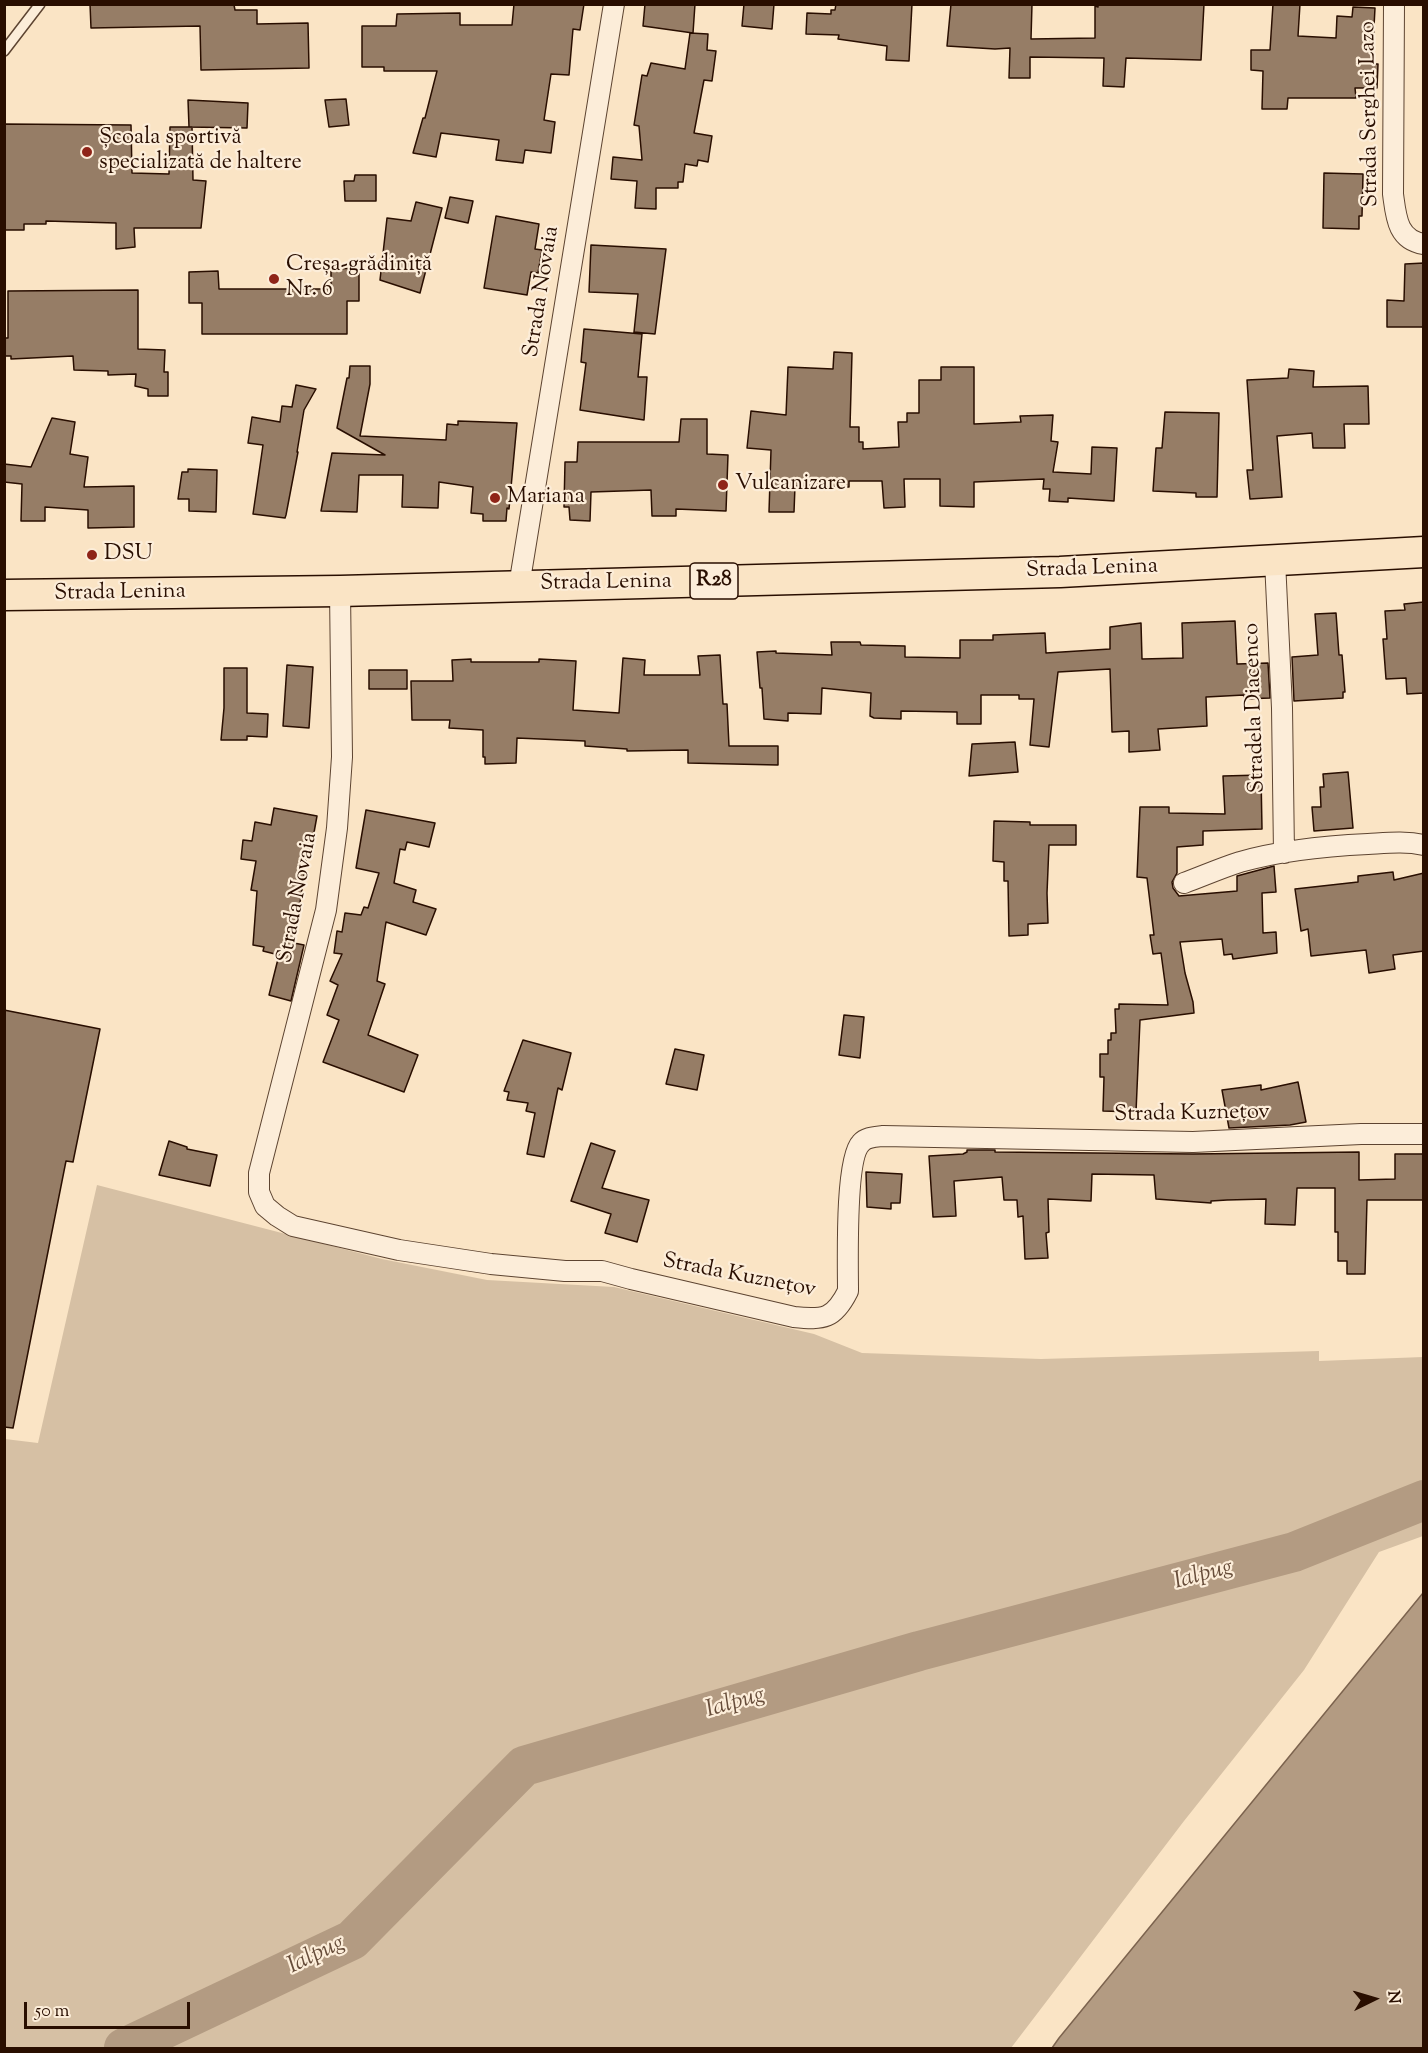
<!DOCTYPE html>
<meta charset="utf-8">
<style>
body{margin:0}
#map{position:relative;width:1428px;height:2053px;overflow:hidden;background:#fae4c5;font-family:"Sorts Mill Goudy",serif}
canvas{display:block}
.frame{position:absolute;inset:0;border:6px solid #290e00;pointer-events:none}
.north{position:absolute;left:1344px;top:1969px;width:60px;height:60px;-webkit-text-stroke:4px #fcedd9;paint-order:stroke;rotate:85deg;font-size:16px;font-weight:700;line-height:24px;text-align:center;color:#290e00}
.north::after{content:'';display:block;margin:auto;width:21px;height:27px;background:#290e00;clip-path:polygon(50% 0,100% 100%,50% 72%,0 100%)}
.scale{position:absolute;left:24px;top:2002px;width:166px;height:27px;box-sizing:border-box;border:3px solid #290e00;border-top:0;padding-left:8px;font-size:18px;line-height:21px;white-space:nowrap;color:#290e00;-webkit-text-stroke:4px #fcedd9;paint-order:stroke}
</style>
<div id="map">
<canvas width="1428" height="2053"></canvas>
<div class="frame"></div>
<div class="north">N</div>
<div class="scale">50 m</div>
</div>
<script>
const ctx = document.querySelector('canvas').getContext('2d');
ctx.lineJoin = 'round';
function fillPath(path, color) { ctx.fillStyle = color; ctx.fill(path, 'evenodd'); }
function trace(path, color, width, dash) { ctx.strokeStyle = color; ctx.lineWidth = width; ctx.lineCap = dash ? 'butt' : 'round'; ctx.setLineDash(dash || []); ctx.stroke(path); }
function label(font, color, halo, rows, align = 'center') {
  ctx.font = font + ' "Sorts Mill Goudy",serif'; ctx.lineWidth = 4.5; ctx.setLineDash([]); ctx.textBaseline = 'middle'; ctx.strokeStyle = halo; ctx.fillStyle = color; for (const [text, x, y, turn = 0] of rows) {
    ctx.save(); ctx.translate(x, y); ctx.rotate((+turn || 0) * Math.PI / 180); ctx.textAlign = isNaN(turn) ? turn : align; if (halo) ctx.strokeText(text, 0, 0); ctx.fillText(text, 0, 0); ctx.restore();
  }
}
const green = new Path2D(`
 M97,1185L382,1259L487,1280L614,1287L814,1334L862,1353L1041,1359L1319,1351V1361L1423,1357V1536L1379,1552L1304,1670L1184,1821L1011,2048H5V1439L38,1443Z`);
const water = new Path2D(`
 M1423,1593V2048H1052L1059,2038Z`);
const river = new Path2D(`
 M124,2048L352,1940L524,1766L919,1651L1294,1552L1424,1500`);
const building = new Path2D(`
 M90,4L234,5L235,10H257V24L308,23L309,68L201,70L200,26L91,28Z
 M514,4H584L580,30L573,29L569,75L551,74L544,120L555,122L551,153L525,150L523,163L496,160L499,140L441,133L436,157L413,153L423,118H425L437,71H384V67H362V26H396L397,14L460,13V25H512Z
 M645,4H695L693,33L643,26Z
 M744,4H774L772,29L742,26Z
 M836,4H912L909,61L886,60L887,46L838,39L839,35L806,34L807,13L831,14V10H835Z
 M951,4H1032L1031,39L1095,38V6L1098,7V4H1204L1201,60L1126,58L1124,87L1103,86L1104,58L1030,57V78H1009L1010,48L995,49L947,46Z
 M1273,4H1300L1298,36L1336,38L1337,16L1352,17L1353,7L1375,8L1372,64H1378L1377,88H1355L1356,98H1288L1287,109H1262L1263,71L1251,70V50H1270Z
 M690,33L708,34L707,50L716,51L712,81L704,80L694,133L712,136L708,162L698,160L697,166L685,164L683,182H678V188H656V209L635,208L637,181L611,179L613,157L642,160L639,126L634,125L642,75L647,76L651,63L685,69Z
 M346,99L349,125L329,127L325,100Z
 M188,100L248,103L247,128L189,127Z
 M4,124L131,125L132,173L169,174L170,127H192L193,180L206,181L201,228H134L135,247L116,249V223L46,221V224H24V230H5Z
 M1324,173L1363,174L1362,216H1359V229L1323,228Z
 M355,175H376V201H345L344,181H354Z
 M450,197L473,201L468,223L445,218Z
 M416,202L442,208L420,293L380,280L387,218L411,221Z
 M496,216L539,224L535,249L542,250L538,273L531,272L527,295L484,288Z
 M591,245L666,249L655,334L634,332L638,294L589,292Z
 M1424,263V327H1387V300L1404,301L1405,264Z
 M359,268V301H347V334H202V303H189V272L218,271L219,289H331V269Z
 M138,290V349L165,350L164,372H168V396H148V389L135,386L136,374L108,375V371L74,370L73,356L11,359V356H4V338H8V291Z
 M584,329L642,334L638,377H647L644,420L580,410L586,363L581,362Z
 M834,352L852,353L850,427H859V442H863V449L899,447L898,422H907V413H919V380H941V367H974V424L1021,422L1020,416L1053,415L1051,441L1058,442L1053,472L1091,474L1092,447L1117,448L1114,501L1068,498V502L1049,501L1050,489H1043L1044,479L974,482V507L940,506V479H904L905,507L884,508L882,481H849V487L795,486L794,512H769L771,450L747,448L751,411L786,415L788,367L833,369Z
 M350,366H370V384L360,436L446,440L447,424L458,425V421L517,423L509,509L507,508L506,521H483V514L471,513L473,487L439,482L438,508L402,507L403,475H359L357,512L321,511L332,453L385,455L337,428L347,378H349Z
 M1289,369L1314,371L1313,387L1368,386L1369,424H1344L1345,448H1313L1312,433L1277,436L1282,497L1250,499L1247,470H1253L1247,380L1288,378Z
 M296,385L316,389L304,410L297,452H298L286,515L285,518L253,514L263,445L248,443L252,417L280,422L282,406L292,407Z
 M1165,412L1219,413L1217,497H1196V493L1153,491L1156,448H1162Z
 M52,418L75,422L70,454L88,457L84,487L134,486V527L88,528V510L45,507V521H21L22,484L4,482V464L31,467Z
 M681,419H707V454L728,455L726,511L676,509V516H652L651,490L591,492L590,521L570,520L569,507H564L565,462H577L578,442H679Z
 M188,469L217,470L216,512L189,511V499H178L182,472H188Z
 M1424,602V693L1407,694L1406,678L1386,679L1383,639H1387L1385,611L1405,610L1404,604Z
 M1336,613L1339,655H1342L1345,692H1343V698L1294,701L1292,657L1318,655L1315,614Z
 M1235,621L1237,664L1268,663L1270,698L1244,699V695L1206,697L1207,726L1158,729L1160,750L1129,752V731L1112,732L1110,669L1058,672L1049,747L1030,745L1034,699H1019V695H981V724H957V712L901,711V719L874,718L870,716L871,693L822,688L821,714L788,713V721L764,719L762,688H760L757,652L776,651V653L832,655L831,642H860L861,645L905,646V657L960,658V640H993V635L1045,633L1046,653L1110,649V627L1141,623L1142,659L1183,658L1182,623Z
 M720,655L723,704H727L729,746H778V765L688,763V750L627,751V749L585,746V741L517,738L516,763L485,764V757H483V730L449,728L450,720H412L411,681H453L452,660L471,659V662H539V659L576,661L573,710L619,713L623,658L645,660L644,675H700L698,656Z
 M287,665L313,667L309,728L283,726Z
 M224,668H247V713L268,714L267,737L247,736V740H221L224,708Z
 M369,670H407V689H369Z
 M1015,742L1018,772L969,776L972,744Z
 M1348,772L1353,828L1314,831L1312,807H1321L1320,787H1324L1323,774Z
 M1261,775L1262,829L1203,831V845L1177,847V873L1172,882L1173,888L1179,896L1237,891V876L1274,866L1276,892L1262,893L1263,933L1276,932L1277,953L1233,959L1232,954L1224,955L1222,939L1180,942L1185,973L1193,1002L1194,1013L1140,1020L1136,1112L1103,1111L1104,1077H1100V1054H1108V1040H1111V1033H1116L1115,1009H1119V1004L1168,1005L1161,953L1153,954L1150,935H1154L1147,878L1137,877L1140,807H1169V813L1225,814L1223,776Z
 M274,808L317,816L311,849H308L294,943L304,945L291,1001L269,995L279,955L263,951L264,947L253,945L257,891L251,890L256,861L241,859L243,840L252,841L255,822L271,825Z
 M366,810L435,823L429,847L407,842L405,850L400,849L394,883L416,890L413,902L436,909L426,935L386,922L377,981L385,984L368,1035L418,1055L404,1092L323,1062L339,1020L327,1015L338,985L330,981L342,954L334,953L337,931L342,932L345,913L361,915L364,907L368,908L379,873L356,868Z
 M994,821L1030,822V825H1076V845H1049L1047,893L1048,923L1028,924V935L1009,936L1008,881H1004V862L993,861Z
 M1393,872L1394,880L1424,873V951L1393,955L1395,969L1369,973L1366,950L1311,956L1308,929L1301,931L1295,889L1358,882V876Z
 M4,1010L100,1029L73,1162L66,1161L13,1428L4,1427Z
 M844,1015L864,1017L860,1058L839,1055Z
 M523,1040L571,1053L562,1090L558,1088L544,1157L527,1154L535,1113L526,1111L528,1103L507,1100L509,1092L504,1091Z
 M675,1049L704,1055L697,1090L666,1084Z
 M1298,1082L1306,1122L1290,1125L1229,1128L1222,1090L1261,1085V1090Z
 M169,1141L187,1147V1149L217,1155L210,1186L159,1175Z
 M591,1143L615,1151L602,1188L649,1200L637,1242L605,1233L611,1214L571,1201Z
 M967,1150H995V1152L1193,1154L1359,1152V1180L1395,1179V1154H1424V1200H1367L1365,1274H1347V1261H1338V1232H1335V1188H1297L1295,1225L1265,1224L1266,1199L1227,1200L1211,1201V1203L1156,1199L1154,1175L1092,1174L1091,1201L1048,1199L1049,1232L1046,1233L1048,1258L1025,1259L1023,1216L1018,1217L1017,1200H1004L1002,1177L954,1181L956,1216L933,1217L929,1156L963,1154L967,1152Z
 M866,1172L902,1174L900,1203H891V1209L867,1207Z`);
const lane = new Path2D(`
 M4,51L40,4`);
const street = new Path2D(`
 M1394,4L1393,194C1396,216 1397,240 1424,244
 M1275,561L1282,708L1284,853
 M519,586L614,4
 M340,591L342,757L337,828L326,910L259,1173V1192L265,1206L277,1216L293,1226L399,1250L491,1264L565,1271H602L631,1279L794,1317C824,1320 834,1319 848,1291C848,1264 845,1159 861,1143C866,1137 875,1137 883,1136L1193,1142L1361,1134H1424
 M1184,883C1203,876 1221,868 1240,862C1282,850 1326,846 1368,844C1387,843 1405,841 1424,845`);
const primary = new Path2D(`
 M4,595L340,591L1060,572L1424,552`);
const markers = [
 [87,152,6,"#8f2418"],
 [274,279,6,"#8f2418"],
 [723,485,6,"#8f2418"],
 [495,498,6,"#8f2418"],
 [92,555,6,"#8f2418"]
];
const shields = [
 [714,581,48]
];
const shieldNames = [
 ["R28",714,581]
];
const streetNames = [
 ["Strada Serghei Lazo",1371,114,-91],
 ["Strada Novaia",543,292,-81],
 ["Strada Lenina",1092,570,-2],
 ["Strada Lenina",606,584,-1],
 ["Strada Lenina",120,594,-1],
 ["Stradela Diacenco",1256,708,-92],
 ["Strada Novaia",299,898,-79],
 ["Strada Kuznețov",1192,1115,-1],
 ["Strada Kuznețov",739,1277,11]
];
const poiNames = [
 ["Școala sportivă",99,139],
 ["specializată de haltere",99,164],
 ["Creșa-grădiniță",286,266],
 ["Nr. 6",286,291],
 ["Vulcanizare",735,485],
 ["Mariana",507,498],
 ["DSU",104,555]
];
const waterNames = [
 ["Ialpug",1204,1576,-15],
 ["Ialpug",736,1704,-16],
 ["Ialpug",317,1956,-26]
];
fillPath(green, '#d6c0a4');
fillPath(water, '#b39b82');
trace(water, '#7c634e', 1.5);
trace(river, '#b39b82', 40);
fillPath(building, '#967d66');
trace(building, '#290e00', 1.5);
trace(lane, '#5d4431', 12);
trace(street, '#5d4431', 22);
trace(primary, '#290e00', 33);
trace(lane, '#fcedd9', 9);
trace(street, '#fcedd9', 20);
trace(primary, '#fae4c5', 30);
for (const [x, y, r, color] of markers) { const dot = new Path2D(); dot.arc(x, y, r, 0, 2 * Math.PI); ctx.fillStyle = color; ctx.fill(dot); trace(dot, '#fcedd9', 2); }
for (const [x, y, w] of shields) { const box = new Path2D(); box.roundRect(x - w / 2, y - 18, w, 36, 4.5); ctx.fillStyle = '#fcedd9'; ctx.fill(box); trace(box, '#290e00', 1.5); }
label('bold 21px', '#290e00', null, shieldNames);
label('22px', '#290e00', '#fcedd9', streetNames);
label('22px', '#290e00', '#fcedd9', poiNames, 'left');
label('italic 24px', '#674d3a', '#fcedd9', waterNames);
</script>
